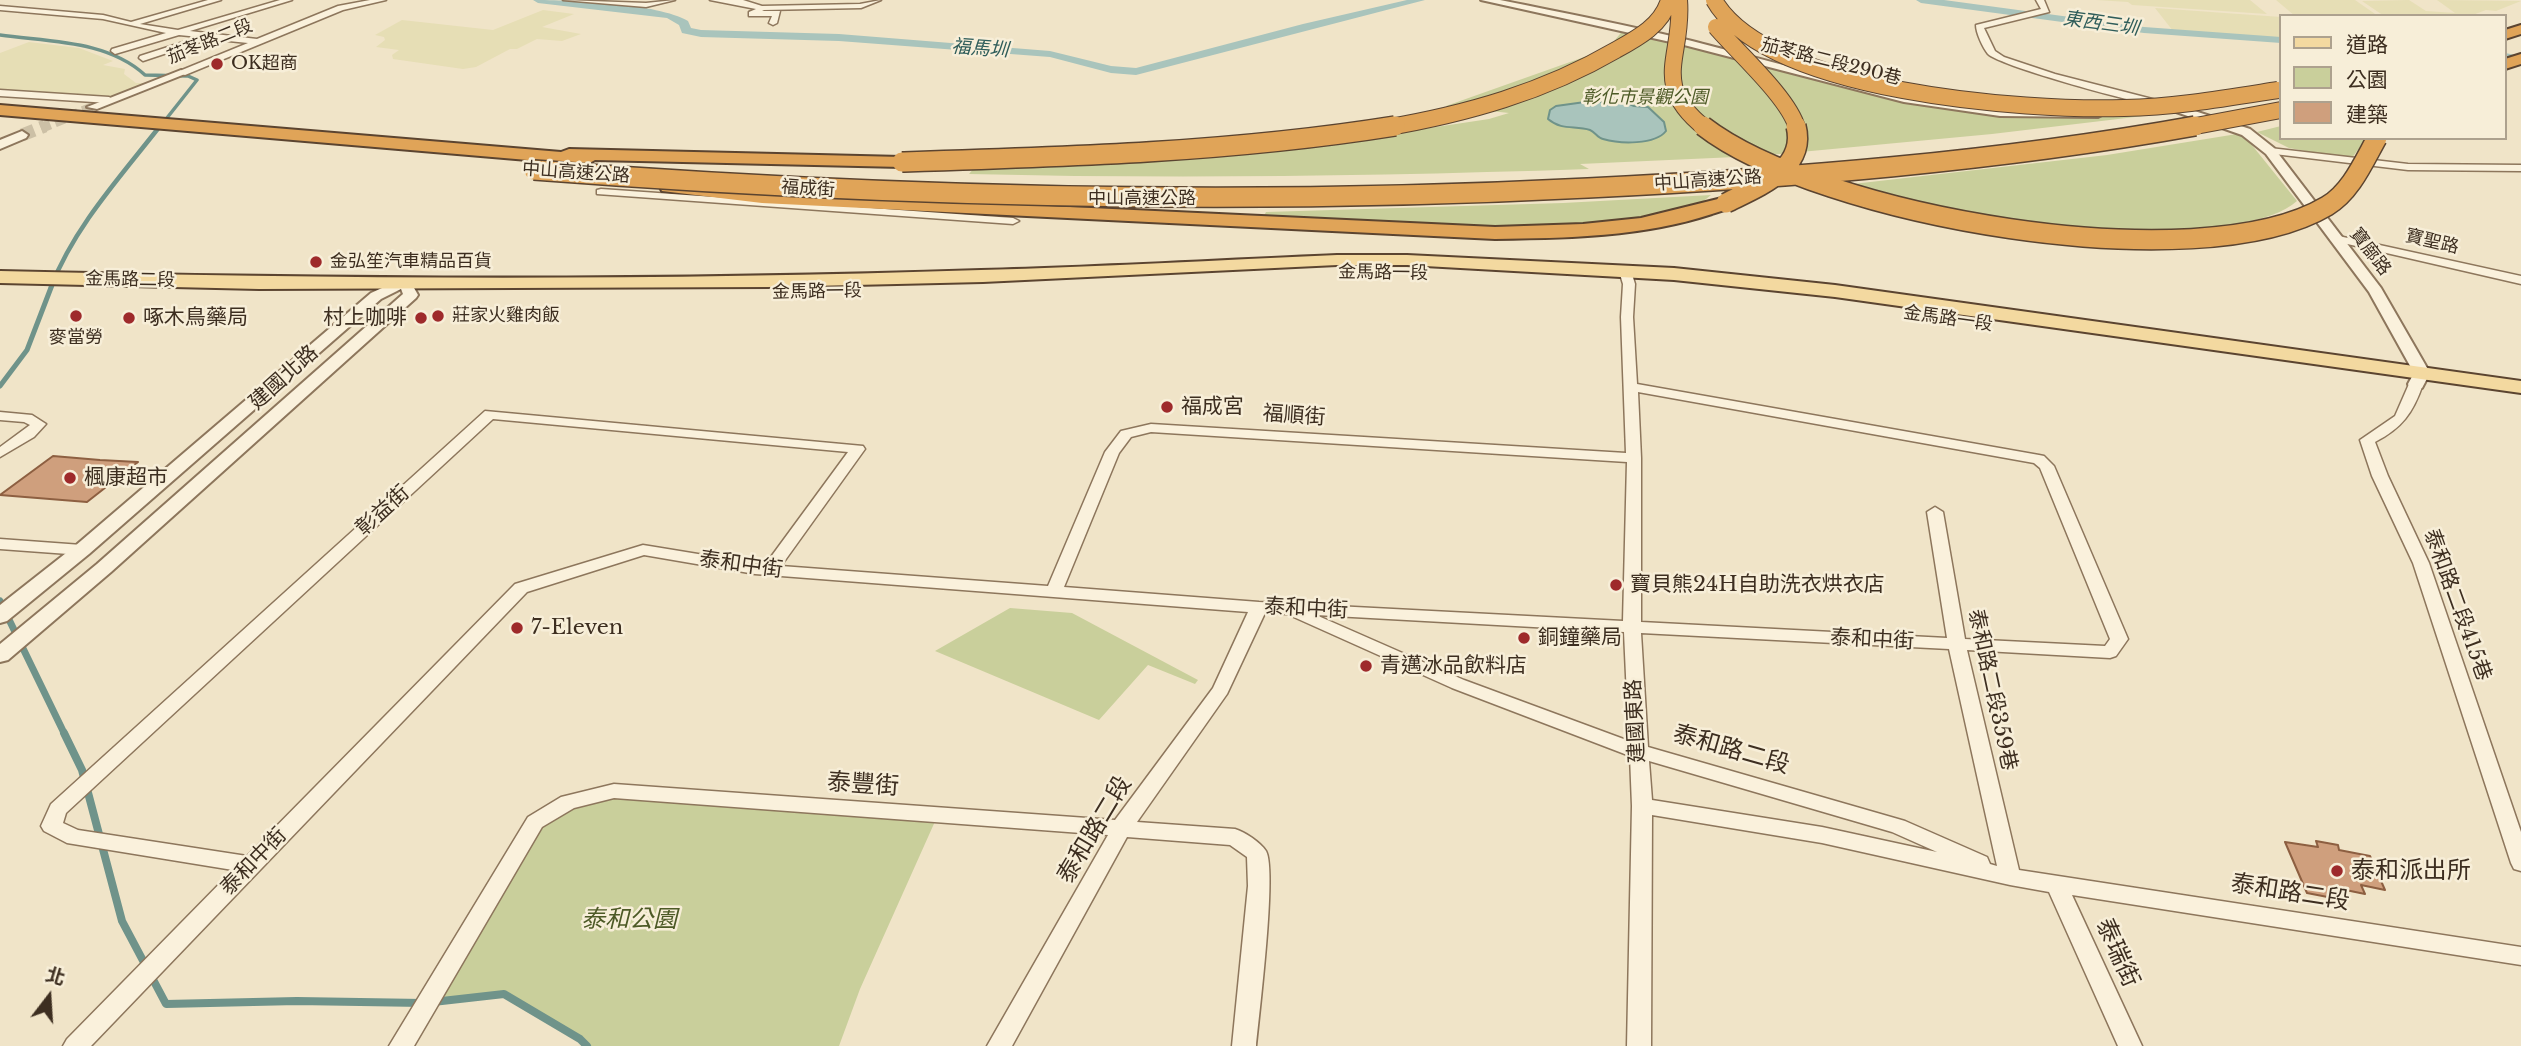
<!DOCTYPE html>
<meta charset="utf-8">
<style>
body{margin:0}
#map{position:relative;width:2521px;height:1046px;overflow:hidden;background:#f0e4c8;font-family:"Libre Baskerville","Noto Sans TC",serif}
canvas{display:block}
.legend{position:absolute;left:2279px;top:14px;width:228px;height:126px;box-sizing:border-box;background:#f7eed8;border:2px solid #ada18e;margin:0;padding:9px 12px;list-style:none;font-size:21px;color:#3d2e20}
.legend li{display:flex;align-items:center;gap:14px;height:35px}
.legend b{width:35px;border:2px solid #ada18e}
.north{position:absolute;left:14px;top:962px;width:70px;height:70px;-webkit-text-stroke:5px #f7eed8;paint-order:stroke;rotate:17deg;font-size:19px;font-weight:700;line-height:28px;text-align:center;color:#3d2e20}
.north::after{content:'';display:block;margin:auto;width:24px;height:32px;background:#3d2e20;clip-path:polygon(50% 0,100% 100%,50% 72%,0 100%)}
</style>
<div id="map">
<canvas width="2521" height="1046"></canvas>
<ul class="legend">
<li><b style="height:9px;background:#f3d9a0"></b>道路</li>
<li><b style="height:19px;background:#c9cf9b"></b>公園</li>
<li><b style="height:19px;background:#cf9f7d"></b>建築</li>
</ul>
<div class="north">北</div>
</div>
<script>
const ctx = document.querySelector('canvas').getContext('2d');
ctx.lineJoin = 'round';
function fillPath(path, color) { ctx.fillStyle = color; ctx.fill(path, 'evenodd'); }
function trace(path, color, width, dash) { ctx.strokeStyle = color; ctx.lineWidth = width; ctx.lineCap = dash ? 'butt' : 'round'; ctx.setLineDash(dash || []); ctx.stroke(path); }
function label(font, color, halo, rows, align = 'center') {
  ctx.font = font + ' "Libre Baskerville","Noto Sans TC",serif'; ctx.lineWidth = 5; ctx.setLineDash([]); ctx.textBaseline = 'middle'; ctx.strokeStyle = halo; ctx.fillStyle = color; for (const [text, x, y, turn = 0] of rows) {
    ctx.save(); ctx.translate(x, y); ctx.rotate((+turn || 0) * Math.PI / 180); ctx.textAlign = isNaN(turn) ? turn : align; if (halo) ctx.strokeText(text, 0, 0); ctx.fillText(text, 0, 0); ctx.restore();
  }
}
const farmland = new Path2D(`
 M2096,0H2250L2267,14L2132,5L2128,2Z
 M2276,0H2355L2378,16H2295Z
 M2409,0L2426,11L2455,13L2437,0L2521,1L2496,11L2486,10L2470,16H2384L2362,1Z
 M2155,8L2281,17V40L2173,31Z
 M543,10L574,14L542,27L581,34L562,41L537,39L517,49H510L476,67L463,69L393,59L392,55L399,50L376,47L385,40L384,37L375,35L402,20L493,30Z
 M29,42L79,48L113,61L103,65L125,69L124,74L136,83H155L110,98L0,90V53Z`);
const green = new Path2D(`
 M1624,29L1862,91L2177,112L1992,134L1758,156L1580,164L1589,169C1382,176 1176,179 969,174L975,167L1290,149L1489,119L1509,113L1446,106L1587,56L1611,45Z
 M2281,126V138H2367L2351,159L2289,148L2257,132Z
 M2237,134L2247,139L2297,201C2251,243 2067,230 2005,222C1952,215 1897,197 1844,185L2107,155Z
 M1711,195L1700,204L1599,226L1500,230L1260,223L1266,212L1563,203Z
 M1010,608L1072,613L1198,680L1195,684L1148,665L1099,720L935,651Z
 M614,791L937,817L860,989L839,1046H587L580,1039L504,994L426,1003L535,822Z`);
const water = new Path2D(`
 M1585,102H1625L1634,106L1648,107L1664,122L1666,131C1655,145 1620,144 1603,139C1598,138 1595,132 1590,130C1575,125 1562,131 1548,119L1550,110L1556,106Z`);
const streamFar4 = new Path2D(`
 M0,35C49,42 107,40 145,75L188,76L197,80L159,128`);
const streamFar3 = new Path2D(`
 M51,287C74,227 121,176 160,126`);
const streamFar2 = new Path2D(`
 M0,386L27,350L52,285`);
const streamFar1 = new Path2D(`
 M0,601L65,735`);
const stream = new Path2D(`
 M64,733L82,770L122,921L166,1004L297,1001L423,1003
 M433,1002L504,994L580,1039L587,1046`);
const canal = new Path2D(`
 M533,0C571,0 657,3 688,21L691,28L701,30L839,34L1050,51L1111,66L1136,68L1303,24L1407,0H1425L1136,75L1111,73L1050,57L839,41L701,37L682,33L679,25L667,18L538,3Z
 M1916,0H1944L2144,27L2281,37V43L2144,33L1921,3Z
 M2505,53L2521,56V62L2505,59Z`);
const building = new Path2D(`
 M53,456L100,460L138,462L87,502L0,495Z
 M2316,841L2338,845L2339,850L2370,856L2385,890L2361,885L2365,894L2336,888L2343,900L2307,893L2285,842L2318,847Z`);
const tertiaryTunnelFar1 = new Path2D(`
 M41,128L93,107`);
const tertiaryTunnel = new Path2D(`
 M22,135L45,126`);
const minor = new Path2D(`
 M208,0H221L140,24L178,30L280,0H292L190,31L257,39L338,6L370,0H386L343,10L185,75L182,74V70L248,43L209,39L143,61L139,58L140,56L199,37L179,35L115,54L111,51L112,49L166,33L103,19L0,10V6L103,15L131,22Z
 M563,0L646,3L675,0L646,7Z
 M710,0H743L762,6L860,4L881,0L861,8L764,10L762,11H780L777,23L773,25L769,23L772,16H749V12L756,9Z
 M2036,0H2044L2049,12L1984,28L1995,51L2004,57L2055,74L2164,102V106C2146,107 2000,66 1988,54C1983,48 1976,33 1976,25L2041,9Z
 M0,90L109,97L114,100L109,103L0,96Z
 M2270,148L2408,164L2521,165V171L2408,170L2266,153V149Z
 M601,189L1013,218L1019,221L1013,224L597,194V190Z
 M2334,235L2521,276V284L2330,240V236Z
 M1625,267L1631,271L1635,284L1633,317L1637,384L2039,455L2044,456L2054,466L2128,639L2116,656L2110,658L1967,650L2019,870L2521,947V965L2072,895L2142,1046H2118L2049,892L2010,885L1822,843L1652,815L1651,1046H1627L1632,806L1630,756L1452,688L1287,614L1265,613L1227,694L1137,822L1235,829C1245,832 1260,842 1266,851C1277,870 1259,1015 1256,1046H1232L1248,886L1247,857L1230,845L1127,837L1012,1046H987L1108,835L614,798L574,808L542,827L414,1046H389L528,817L561,797L614,784L1115,820L1213,688L1248,612L755,574L644,555L527,592L91,1046H63L67,1039L233,870L67,843L44,831L41,826L51,804L485,411L863,446L865,449L781,566L1048,586L1105,452L1121,431L1151,424L1626,453L1621,317L1623,284L1619,271ZM1638,392L2034,463L2040,468L2110,639L2105,646L1965,639L1943,512L1935,507L1927,512L1947,638L1641,622V458ZM493,419L848,452L765,565L643,545L515,584L247,856L78,830L63,823L66,813ZM1151,432L1627,462L1623,621L1259,602L1064,587L1119,453L1131,437ZM1316,615L1624,632L1629,741L1464,680ZM1641,633L1949,649L1997,866L1990,864L1987,857L1905,821L1648,747ZM1649,761L1892,832L1937,852L1822,827L1652,800Z
 M2416,380L2423,384C2413,413 2402,428 2375,442L2388,476L2429,563L2521,832V871L2514,869L2511,863L2413,563L2372,476L2360,440L2395,416L2409,384Z
 M0,412L32,415L46,424L34,437L0,457V447L30,425L24,422L0,420Z
 M0,539L82,545L90,550L82,555L0,549Z`);
const tertiary = new Path2D(`
 M1481,0H1500C1564,13 1628,25 1692,41C1832,77 1951,115 2098,111L2104,114L2098,117L2000,116L1904,102L1684,45Z
 M181,70L190,72L97,109L87,107Z
 M2162,103H2170L2250,129L2274,148L2381,288L2430,373L2422,388H2410L2408,384L2414,373L2369,292L2266,154L2242,135L2162,107Z
 M22,131L28,135L26,138L0,149V140Z
 M404,278L409,279L418,295L416,298L111,572L8,660L0,662V644L97,564L403,294L401,289L381,299L89,554L7,621L0,623V605L75,546L371,293Z`);
const primary = new Path2D(`
 M1337,255H1407L1674,268L1835,285L2521,381V393L1835,297L1674,280L1407,265H1337L983,282L768,287L259,289L0,283V271C327,279 654,281 981,270C1100,267 1218,260 1337,255Z`);
const motorway = new Path2D(`
 M2521,25V34L2505,39V30Z
 M2521,54V64L2505,69V59Z
 M0,105L561,152L569,149L902,157L911,162L902,167L595,160L586,165L0,115Z
 M669,181L762,191L900,199L1495,227L1583,224L1641,218L1726,197L1736,203C1730,210 1720,211 1712,214C1642,237 1567,238 1495,239L762,203L662,191L660,187L662,183Z`);
const motorwayBridgeFar1 = new Path2D(`
 M1679,0C1684,56 1649,84 1705,128
 M1714,0C1767,93 2026,111 2124,108C2176,107 2227,98 2278,90
 M1716,27C1737,52 1789,98 1797,128
 M1384,128C1466,114 1544,92 1616,50C1638,38 1662,25 1669,0
 M2185,128L2281,110`);
const motorwayBridge = new Path2D(`
 M1703,126C1819,216 2198,283 2327,206C2351,192 2364,161 2377,138
 M902,162C1066,157 1233,152 1395,126
 M534,170C885,197 1236,206 1588,188C1791,178 1995,162 2195,126
 M1726,203C1758,187 1807,169 1796,126`);
const markers = [
 [217,64,7,"#9e2a2b"],
 [316,262,7,"#9e2a2b"],
 [76,316,7,"#9e2a2b"],
 [438,316,7,"#9e2a2b"],
 [129,318,7,"#9e2a2b"],
 [421,318,7,"#9e2a2b"],
 [1167,407,7,"#9e2a2b"],
 [70,478,7,"#9e2a2b"],
 [1616,585,7,"#9e2a2b"],
 [517,628,7,"#9e2a2b"],
 [1524,638,7,"#9e2a2b"],
 [1366,666,7,"#9e2a2b"],
 [2337,871,7,"#9e2a2b"]
];
const farStreetnames = [
 ["茄苳路二段",210,42,-22],
 ["茄苳路二段290巷",1831,62,14],
 ["中山高速公路",576,173,4],
 ["中山高速公路",1708,181,-4],
 ["福成街",808,189,4],
 ["中山高速公路",1142,199],
 ["寶聖路",2432,242,13],
 ["寶廍路",2370,252,52],
 ["金馬路一段",1383,273,1],
 ["金馬路二段",130,280,1],
 ["金馬路一段",817,292,-1],
 ["金馬路一段",1948,319,8]
];
const farPoinames = [
 ["OK超商",231,64],
 ["金弘笙汽車精品百貨",330,262],
 ["莊家火雞肉飯",452,316],
 ["麥當勞",76,338,"center"]
];
const farParknames = [
 ["彰化市景觀公園",1645,98]
];
const farWaternames = [
 ["東西三圳",2101,24,8],
 ["福馬圳",980,49,4]
];
const poiNames = [
 ["啄木鳥藥局",143,318],
 ["村上咖啡",407,318,"right"],
 ["福成宮",1181,407],
 ["楓康超市",84,478],
 ["寶貝熊24H自助洗衣烘衣店",1630,585],
 ["7-Eleven",531,628],
 ["銅鐘藥局",1538,638],
 ["青邁冰品飲料店",1380,666]
];
const streetNames = [
 ["建國北路",284,378,-42],
 ["福順街",1294,416,4],
 ["彰益街",383,511,-42],
 ["泰和中街",741,565,8],
 ["泰和路二段415巷",2457,605,70],
 ["泰和中街",1306,609,3],
 ["泰和中街",1872,640,3],
 ["泰和路二段359巷",1992,690,78],
 ["建國東路",1636,721,-93],
 ["泰和中街",254,862,-46]
];
const nearStreetnames = [
 ["泰和路二段",1731,750,16],
 ["泰豐街",863,785,4],
 ["泰和路二段",1095,830,-59],
 ["泰和路二段",2290,893,9],
 ["泰瑞街",2117,953,66]
];
const nearPoinames = [
 ["泰和派出所",2351,871]
];
const nearParknames = [
 ["泰和公園",629,920]
];
fillPath(farmland, '#e6deb5');
fillPath(green, '#c9cf9b');
fillPath(water, '#a9c4bc');
trace(water, '#6f938a', 2);
trace(streamFar4, '#6f938a', 3.5);
trace(streamFar3, '#6f938a', 4.5);
trace(streamFar2, '#6f938a', 5);
trace(streamFar1, '#6f938a', 7);
trace(stream, '#6f938a', 8);
fillPath(canal, '#a9c4bc');
fillPath(building, '#cf9f7d');
trace(building, '#8d5f41', 2);
trace(tertiaryTunnelFar1, '#ccc0a6', 10, [10, 5]);
trace(tertiaryTunnel, '#ccc0a6', 13, [13, 7]);
trace(minor, '#8d765c', 3);
trace(tertiary, '#8d765c', 4);
trace(primary, '#5b4430', 4);
trace(motorway, '#5b4430', 4);
fillPath(minor, '#faf1dc');
fillPath(tertiary, '#faf1dc');
fillPath(primary, '#f3d9a0');
fillPath(motorway, '#e0a458');
trace(motorwayBridgeFar1, '#5b4430', 18, []);
trace(motorwayBridge, '#5b4430', 22, []);
trace(motorwayBridgeFar1, '#e0a458', 16);
trace(motorwayBridge, '#e0a458', 19);
for (const [x, y, r, color] of markers) { const dot = new Path2D(); dot.arc(x, y, r, 0, 2 * Math.PI); ctx.fillStyle = color; ctx.fill(dot); trace(dot, '#f7eed8', 2.5); }
label('18px', '#3d2e20', '#f7eed8', farStreetnames);
label('18px', '#3d2e20', '#f7eed8', farPoinames, 'left');
label('italic 18px', '#4d5a26', '#f7eed8', farParknames);
label('italic 19px', '#2f5d5a', '#f7eed8', farWaternames);
label('21px', '#3d2e20', '#f7eed8', poiNames, 'left');
label('21px', '#3d2e20', '#f7eed8', streetNames);
label('24px', '#3d2e20', '#f7eed8', nearStreetnames);
label('24px', '#3d2e20', '#f7eed8', nearPoinames, 'left');
label('italic 24px', '#4d5a26', '#f7eed8', nearParknames);
</script>
